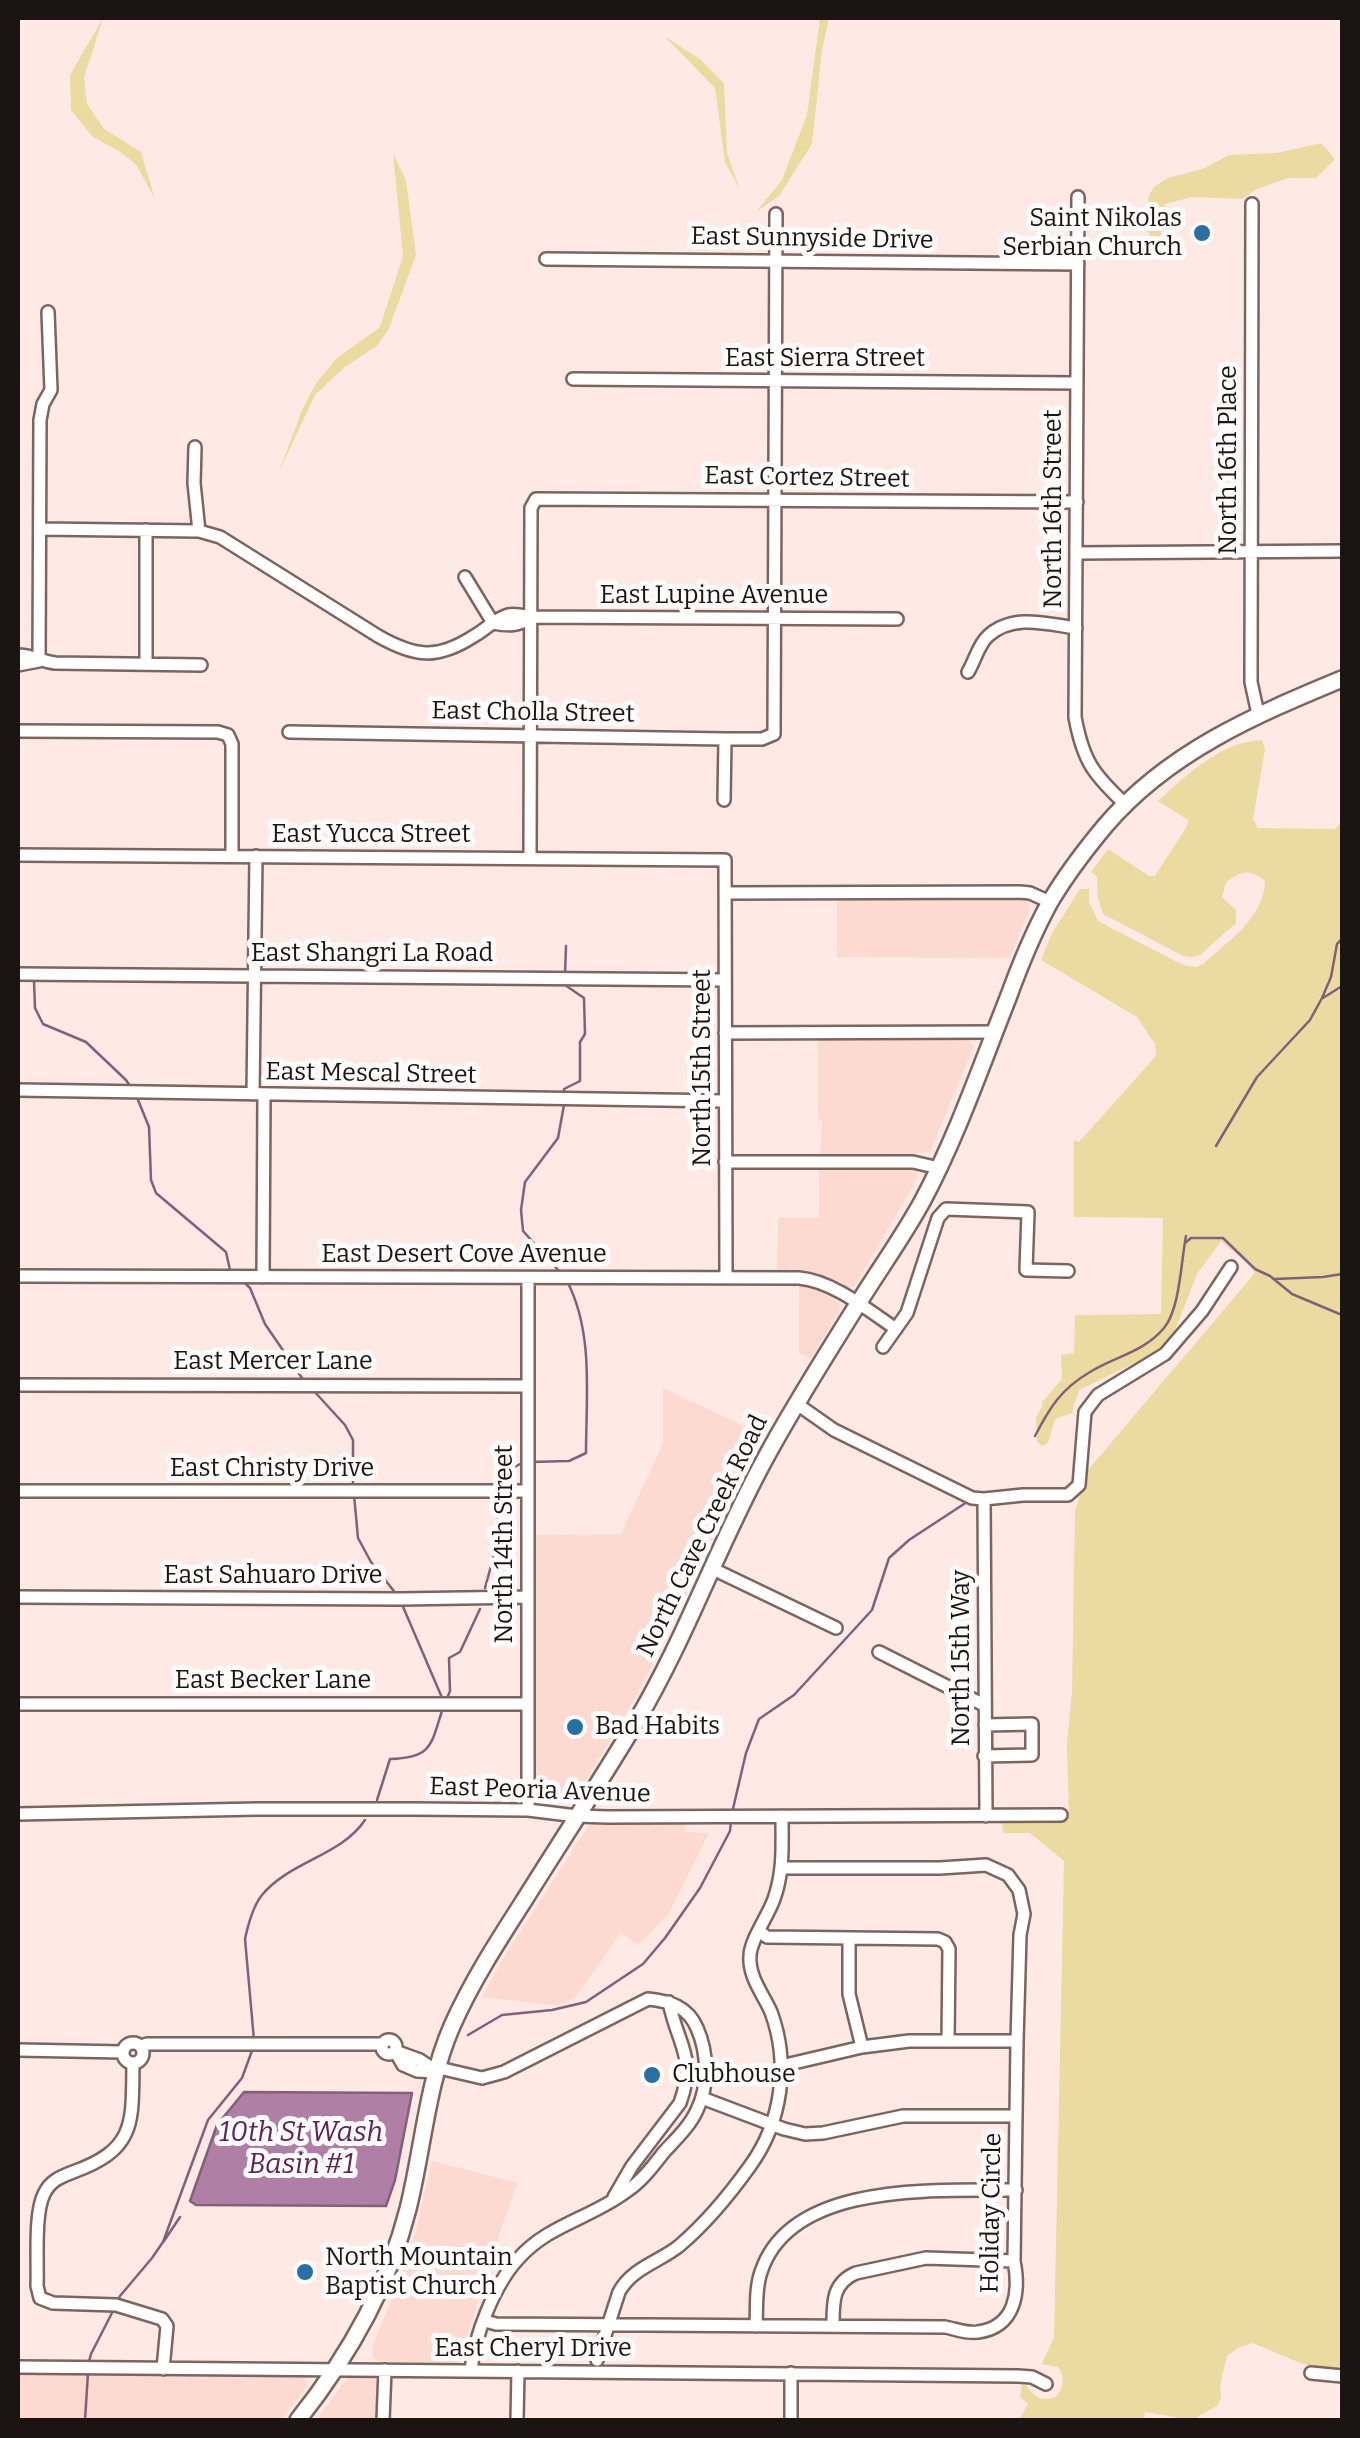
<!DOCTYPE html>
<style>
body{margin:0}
#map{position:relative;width:1360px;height:2438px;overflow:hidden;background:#fee9e4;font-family:Bitter,serif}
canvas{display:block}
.frame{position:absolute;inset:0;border:20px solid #1c1412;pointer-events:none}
</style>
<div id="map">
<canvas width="1360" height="2438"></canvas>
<div class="frame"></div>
</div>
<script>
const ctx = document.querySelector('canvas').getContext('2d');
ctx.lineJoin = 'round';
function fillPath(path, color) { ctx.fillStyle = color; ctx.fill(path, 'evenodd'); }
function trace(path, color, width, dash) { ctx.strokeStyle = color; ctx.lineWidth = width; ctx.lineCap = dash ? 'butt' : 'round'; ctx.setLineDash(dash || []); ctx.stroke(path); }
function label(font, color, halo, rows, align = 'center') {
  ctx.font = font + ' Bitter,serif'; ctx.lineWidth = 10; ctx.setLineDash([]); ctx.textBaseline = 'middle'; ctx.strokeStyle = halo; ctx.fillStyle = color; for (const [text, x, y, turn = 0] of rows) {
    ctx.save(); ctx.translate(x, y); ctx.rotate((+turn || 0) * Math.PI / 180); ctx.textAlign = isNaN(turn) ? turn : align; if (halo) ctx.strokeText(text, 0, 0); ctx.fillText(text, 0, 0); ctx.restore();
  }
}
const built = new Path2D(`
 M1021,898L1029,902L1030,910L1009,958L837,957V900Z
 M963,1038L971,1042L973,1048L930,1152L889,1156H820L822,1120L818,1119V1040Z
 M910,1168L917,1173V1179L854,1287L847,1288L815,1273L777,1272L778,1218H819V1169Z
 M799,1286L814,1287L840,1304L839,1312L810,1359L799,1353Z
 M663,1388L763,1435L745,1467L660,1652L619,1726L573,1800L565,1804L538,1803L534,1798V1535L621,1534L663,1444Z
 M685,1822V1832L709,1833L669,1913L638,1945L621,1932L577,1995L566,2003L555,2005L482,1997L507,1952L589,1825L596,1823Z
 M432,2161L518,2183L504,2220L458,2363L379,2362L373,2357L372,2348L402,2274L415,2234Z
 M18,2374L300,2376L305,2378L307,2386L281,2420H18Z
 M347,2378H373L379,2382L378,2420H316Z`);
const green = new Path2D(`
 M103,18L84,78L87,104L104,129L141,152L155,199L137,166L122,153L92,136L71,110L70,75Z
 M820,18H829L822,50L812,144L779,196L756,212L782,180L807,115Z
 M664,36L700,59L724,83L727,153L740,190L725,162L715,88Z
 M1321,143L1335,159L1316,178H1288L1257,189L1242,199L1192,197L1165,204L1159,248L1144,227L1149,195L1154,187L1168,178L1205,168L1229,155L1277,153Z
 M393,153L406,180L416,255L389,328L377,346L346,366L315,395L278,474L303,408L317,382L336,359L380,327L403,256Z
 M1262,740L1265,749L1253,819L1258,828L1335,829L1341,823L1342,800V2374L1300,2363L1253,2343L1238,2348L1227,2356L1220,2386L1221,2398L1217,2406L1192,2420L1145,2412L1144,2420H1019L1028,2404L1020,2397L1022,2385H1026C1034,2397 1041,2402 1056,2397C1063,2388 1066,2378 1058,2367L1042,2364L1054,2337L1064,1861L1030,1833H1003L1001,1817H1069L1067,1744L1072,1692L1075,1511L1088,1470L1255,1273L1253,1268L1221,1241L1197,1274L1172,1338L1161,1350L1079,1390L1072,1413L1055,1419L1048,1443L1042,1446L1037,1442L1036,1417L1042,1407V1402L1062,1379L1061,1355L1074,1353L1075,1315L1161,1314L1163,1218L1074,1217V1140L1079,1142L1156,1056L1155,1044L1137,1017L1041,960L1052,933L1080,889H1089V902L1098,921L1183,965L1196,967L1203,964C1229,940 1264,918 1265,881C1248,868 1242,871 1226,882L1222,897L1236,910V923L1200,955L1191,957L1183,956L1103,914L1098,899L1097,877L1091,872L1108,849L1149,876H1155L1187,826L1188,820L1158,801C1188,774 1220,742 1262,740Z`);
const water = new Path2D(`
 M244,2092L412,2093L395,2180L386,2206L196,2205L190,2201L217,2125Z`);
const stream = new Path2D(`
 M565,975L566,946
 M34,981L35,1008L43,1024L86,1042L126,1080L132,1089
 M1323,998L1342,986
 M564,1092V1089L580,1081V1042L585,1034L584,998L565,985V983
 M136,1095L149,1127L151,1180L156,1193L226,1252L230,1270
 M1216,1146L1257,1077L1310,1020L1322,998L1331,977L1337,944L1342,939
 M1185,1243L1191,1238H1223L1255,1269L1270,1276L1292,1294L1342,1315
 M559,1271L523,1231L521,1210L525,1182L558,1138L564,1105
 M1274,1279L1323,1277L1342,1274
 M244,1282L250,1288L265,1324L304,1381
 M313,1390L345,1425L353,1440V1488
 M1035,1436C1050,1407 1061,1389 1090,1372C1116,1356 1144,1352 1164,1328C1180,1309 1181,1261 1186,1236
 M530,1462L569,1461L586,1453C586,1397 594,1333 567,1281
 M496,1485L500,1475L522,1463
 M354,1495L358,1538L371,1562L397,1595
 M485,1588L497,1544L499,1497
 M401,1602L443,1700
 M446,1701L450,1691L449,1658L460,1652L480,1609
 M377,1800L390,1759C434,1758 431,1743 443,1708
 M732,1813L746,1753L759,1719L794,1695L872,1610L889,1558L909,1540L967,1502
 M468,2035L502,2015L552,2010L586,2002L643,1964L665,1938L700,1888L730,1831L731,1821
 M254,2040L245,1939C248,1925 253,1906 262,1895C290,1861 341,1856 365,1820
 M164,2241L180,2217
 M117,2302L120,2296L152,2258L163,2242L208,2120L242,2078L253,2048
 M88,2365L91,2354L114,2309
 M85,2420L88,2373`);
const minor = new Path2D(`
 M1078,197L1075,717C1083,761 1093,774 1126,805
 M1252,204L1251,682L1258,714
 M546,259L1078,264
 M573,379L1077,383
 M195,447L194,483L199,531
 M40,529L199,531L220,537L378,636C415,657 437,660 474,636C485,630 496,618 508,615C515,613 525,616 532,617L897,619
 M1077,553L1342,551
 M465,577L493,623
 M493,623C509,626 518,626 532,617
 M18,655C31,655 41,661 55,663L201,665
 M39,661L40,420L43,404L51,390L48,312
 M146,664V530
 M18,665L39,661
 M968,672C975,661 978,645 988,636C1013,613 1047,624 1076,628
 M18,731L218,732L228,735L232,744V855
 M289,732L725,739H762L774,734L776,214
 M724,800L725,739
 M18,855L725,860L726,1277
 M530,858L531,508L536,499L1077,502
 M726,893L1020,892L1030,893L1050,902
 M18,974L725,980
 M725,1033L994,1032
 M18,1090L725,1101
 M253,1094L256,856
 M725,1162H913L939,1168
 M18,1276L799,1278C833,1281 868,1310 896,1329
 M263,1277L264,1094
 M528,1278V1810
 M883,1347L907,1313L938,1218L946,1209L1028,1212L1026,1270L1068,1271
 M18,1385L528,1386
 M797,1404L834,1430L972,1498L984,1499L1023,1495H1068L1079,1485L1085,1412L1098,1395L1165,1354L1202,1311L1231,1267
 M18,1491H527
 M984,1499L986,1816
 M713,1569L836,1628
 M18,1597L400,1599L527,1597
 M879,1652L984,1705
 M18,1704H528
 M984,1756L1032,1755V1724L985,1725
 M18,1814L257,1809H412L528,1810L577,1816L608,1817L1061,1815
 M760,1932L767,1937L938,1939L945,1942L949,1949L948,2041
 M849,1938V1994L862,2047
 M382 2047a7 7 0 1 1 14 0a7 7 0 1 1-14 0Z
 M123 2053a10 10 0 1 1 20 0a10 10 0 1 1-20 0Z
 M141,2046L147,2044H382
 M18,2050L123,2052
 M395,2051L403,2065L417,2071L438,2072
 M395,2051L420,2060L436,2071
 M133,2063C132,2122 137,2149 73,2172C60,2177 50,2181 44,2194C34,2213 38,2263 37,2286L40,2298L53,2303L116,2305L162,2319L167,2326L163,2369
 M781,2066L862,2047L909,2041H1017
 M439,2068L482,2078L504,2072L648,1999C670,2001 688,2007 697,2028C708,2053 709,2086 697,2110C690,2126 676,2139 664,2152C653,2166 642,2181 627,2191C592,2218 549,2224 518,2259C494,2285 474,2337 471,2371
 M702,2098L784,2129L805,2134L823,2133L903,2116H1016
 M614,2197L632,2166L680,2103C697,2056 677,2044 669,2002
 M485,2321L496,2324L945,2327C956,2329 967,2334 978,2332C1016,2327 1020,2291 1014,2261L1017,2041L1020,1935L1024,1914L1019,1890L1008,1875L986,1865L940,1868H783
 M756,2326C757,2308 755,2289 761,2272C791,2180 939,2191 1016,2190
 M833,2326C833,2303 832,2283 856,2273L926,2258L1014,2261
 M597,2360L619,2292C632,2268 659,2262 679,2246C705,2224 730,2194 750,2166C782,2122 790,2063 771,2012C763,1994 748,1976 750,1955C751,1939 768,1916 774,1899C784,1871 782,1845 782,1816
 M18,2367L1018,2376L1032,2377L1046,2384
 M1311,2373L1342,2376
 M383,2420L385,2370
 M517,2420L518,2371
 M791,2420V2373`);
const major = new Path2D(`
 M298,2420C348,2357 388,2288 408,2209C423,2149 427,2083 452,2026C472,1981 498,1941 525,1899C562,1840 600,1782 636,1722C686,1638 718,1545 765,1459C793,1407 825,1357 856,1307C878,1271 903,1237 923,1200C957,1136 981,1066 1008,998C1020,965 1033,933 1050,902C1066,875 1085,850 1105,826C1168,752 1255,715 1342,679`);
const markers = [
 [1202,233,10,"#2670a3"],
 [575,1727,10,"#2670a3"],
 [652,2075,10,"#2670a3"],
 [305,2272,10,"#2670a3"]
];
const poiNames = [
 ["Saint Nikolas",1182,219,"right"],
 ["Serbian Church",1182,248,"right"],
 ["Bad Habits",595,1727],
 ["Clubhouse",672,2075],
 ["North Mountain",325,2258],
 ["Baptist Church",325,2287]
];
const streetNames = [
 ["East Sunnyside Drive",812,239,1],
 ["East Sierra Street",825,359],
 ["North 16th Place",1229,460,-90],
 ["East Cortez Street",807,478,1],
 ["North 16th Street",1054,509,-90],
 ["East Lupine Avenue",714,596],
 ["East Cholla Street",533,713,1],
 ["East Yucca Street",371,835],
 ["East Shangri La Road",372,954],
 ["North 15th Street",703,1068,-90],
 ["East Mescal Street",371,1074,1],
 ["East Desert Cove Avenue",464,1255],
 ["East Mercer Lane",273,1362],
 ["East Christy Drive",272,1469],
 ["North Cave Creek Road",703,1536,-64],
 ["North 14th Street",505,1544,-90],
 ["East Sahuaro Drive",273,1576],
 ["North 15th Way",962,1658,-90],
 ["East Becker Lane",273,1681],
 ["East Peoria Avenue",540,1791,2],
 ["Holiday Circle",992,2213,-89],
 ["East Cheryl Drive",533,2349]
];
const waterNames = [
 ["10th St Wash",301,2133],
 ["Basin #1",301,2165]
];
fillPath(built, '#fcdad1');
fillPath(green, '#ebdba0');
fillPath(water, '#b07fa6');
trace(water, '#845f7a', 2.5);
trace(stream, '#845f7a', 2.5);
trace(minor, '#7b655f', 16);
trace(major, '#7b655f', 20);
trace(minor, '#fff', 11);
trace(major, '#fff', 15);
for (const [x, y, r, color] of markers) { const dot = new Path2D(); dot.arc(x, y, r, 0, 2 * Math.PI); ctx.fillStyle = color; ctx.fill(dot); trace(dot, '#fcfcfc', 4); }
label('25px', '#1c1412', '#fcfcfc', poiNames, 'left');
label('25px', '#1c1412', '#fcfcfc', streetNames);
label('italic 28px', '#5f2355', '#fcfcfc', waterNames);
</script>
